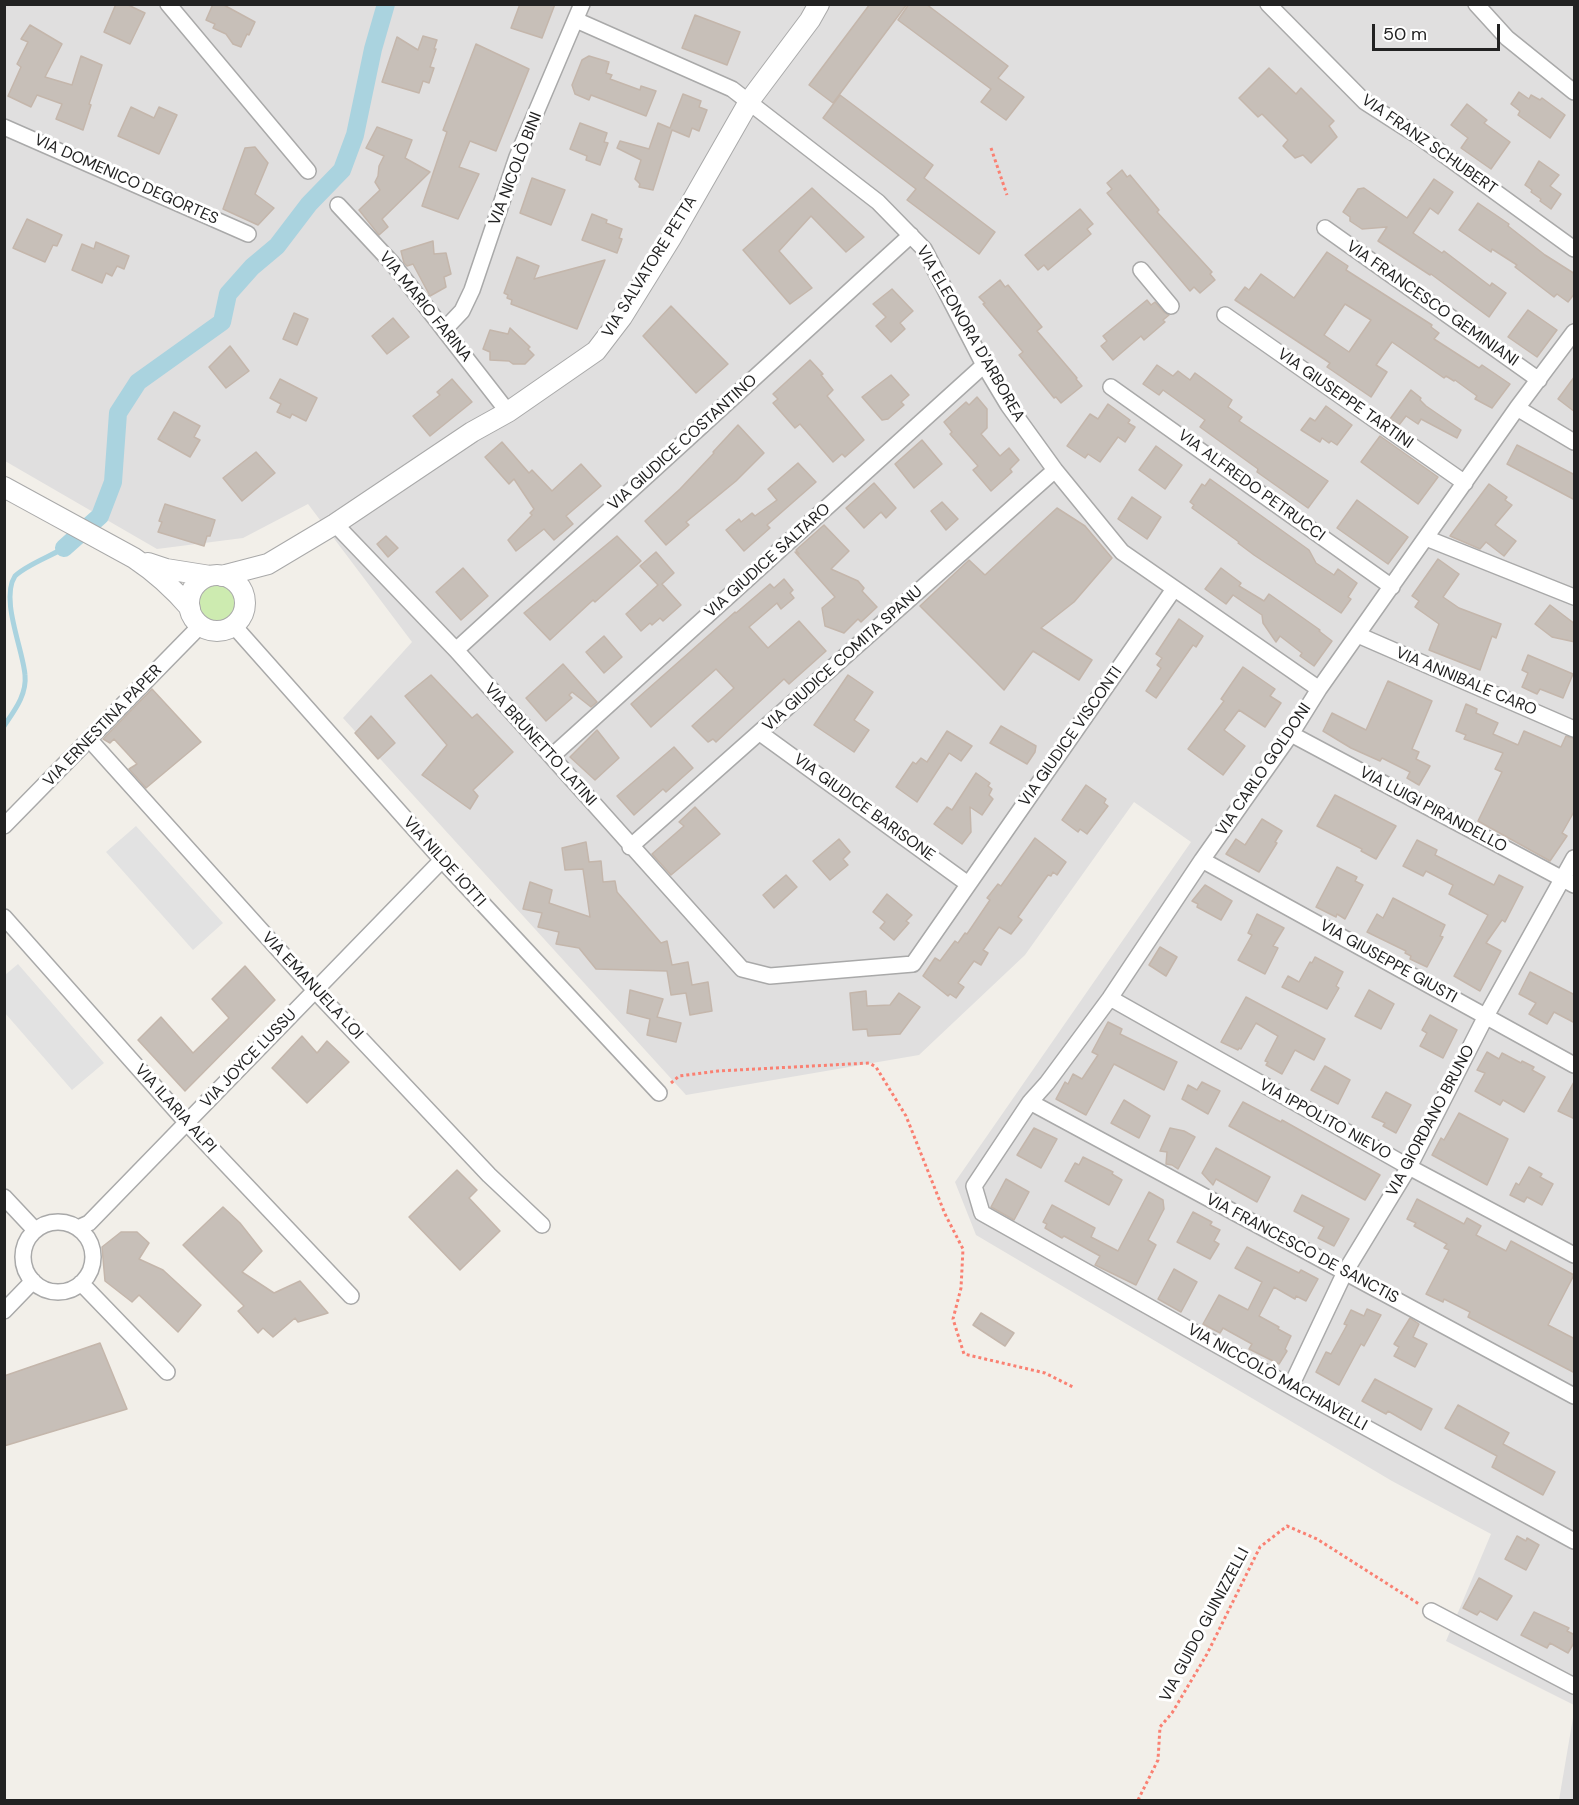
<!DOCTYPE html>
<meta charset="utf-8">
<style>
body{margin:0}
#map{position:relative;width:1579px;height:1805px;overflow:hidden;background:#f2efe9;font-family:"DM Sans",sans-serif}
canvas{display:block}
.frame{position:absolute;inset:0;border:6px solid #222;pointer-events:none}
.scale{position:absolute;left:1372px;top:24px;width:128px;height:27px;box-sizing:border-box;border:3px solid #222;border-top:0;padding-left:8px;font-size:18px;line-height:21px;white-space:nowrap;color:#222;-webkit-text-stroke:4px #fff;paint-order:stroke}
</style>
<div id="map">
<canvas width="1579" height="1805"></canvas>
<div class="frame"></div>
<div class="scale">50 m</div>
</div>
<script>
const ctx = document.querySelector('canvas').getContext('2d');
ctx.lineJoin = 'round';
function fillPath(path, color) { ctx.fillStyle = color; ctx.fill(path, 'evenodd'); }
function trace(path, color, width, dash) { ctx.strokeStyle = color; ctx.lineWidth = width; ctx.lineCap = dash ? 'butt' : 'round'; ctx.setLineDash(dash || []); ctx.stroke(path); }
function label(font, color, halo, rows, align = 'center') {
  ctx.font = font + ' "DM Sans",sans-serif'; ctx.lineWidth = 6; ctx.setLineDash([]); ctx.textBaseline = 'middle'; ctx.strokeStyle = halo; ctx.fillStyle = color; for (const [text, x, y, turn = 0] of rows) {
    ctx.save(); ctx.translate(x, y); ctx.rotate((+turn || 0) * Math.PI / 180); ctx.textAlign = isNaN(turn) ? turn : align; if (halo) ctx.strokeText(text, 0, 0); ctx.fillText(text, 0, 0); ctx.restore();
  }
}
const residential = new Path2D(`
 M5,5H1574V1705L1446,1641L1491,1534L1392,1481L976,1235L955,1182L1191,842L1134,802L1025,955L919,1055L686,1095L343,718L412,642L308,504L243,538L157,549L5,461Z
 M1574,1712V1800H1559Z`);
const grass = new Path2D(`
 M198 604a20 20 0 1 1 40 0a20 20 0 1 1-40 0Z`);
const parking = new Path2D(`
 M136,826L223,923L193,950L106,852Z
 M18,964L104,1063L72,1090L5,1013V975Z`);
const stream = new Path2D(`
 M4,726C14,711 27,695 25,675C23,649 0,599 15,576C26,565 51,556 64,548`);
const canal = new Path2D(`
 M64,548L100,516L113,482L118,413L138,382L222,322L228,294L252,267L277,246L309,204L342,170L355,135L373,49L386,4`);
const building = new Path2D(`
 M116,4H126L145,13L130,44L104,32Z
 M213,4H222L255,22L249,35L247,34L241,47L233,44L226,34L213,28L215,24L206,20Z
 M520,4H555L542,38L511,28Z
 M870,4H907L833,103L809,85Z
 M909,4H926L1008,66L998,78L1024,97L1006,120L981,102L991,89L898,20Z
 M695,15L740,32L727,65L682,48Z
 M30,25L62,44L45,77L72,85L81,56L102,65L89,104L91,105L83,130L56,119L62,104L37,95L31,107L8,96L21,67L17,64L28,42L21,39Z
 M423,36L437,40L434,49H436L430,67L434,68L429,83L423,81L419,93L382,82L397,37L418,50Z
 M476,44L529,69L496,151L470,141L459,167L479,174L458,219L422,206L447,132L443,130Z
 M589,56L609,62L606,73L612,75L610,79L640,90L641,86L656,91L646,116L591,95L589,100L575,94L572,85L582,60Z
 M1269,68L1296,94L1301,88L1334,121L1329,126L1337,137L1311,163L1303,155L1295,158L1283,146L1288,140L1262,114L1258,117L1239,98Z
 M1519,92L1529,99L1531,95L1540,100L1542,98L1565,115L1550,138L1518,115L1520,111L1511,104Z
 M683,94L701,101L699,107L707,110L699,131L692,128L689,137L672,130L653,190L639,187L640,184L635,179L641,160L617,148L620,141L649,149L658,123L670,128Z
 M840,95L933,165L924,178L995,232L979,254L907,200L916,189L823,118Z
 M1467,104L1487,120L1484,123L1510,142L1491,169L1461,148L1468,138L1451,125Z
 M131,107L154,118L159,107L177,115L159,154L118,136Z
 M580,123L607,133L604,142L608,143L600,165L586,160L587,156L570,149Z
 M377,127L412,140L405,158L430,172L382,219L388,227L379,235L359,210L380,190L375,182L378,176L379,166L384,156L366,148Z
 M255,147L268,163L255,194L274,208L258,225L223,209L245,148Z
 M1539,161L1559,175L1550,186L1561,194L1551,209L1540,201L1541,199L1531,192L1532,190L1525,185Z
 M1122,170L1127,177L1130,175L1159,210L1157,212L1212,272L1210,274L1215,280L1200,293L1194,287L1190,291L1107,193L1112,189L1107,183Z
 M532,178L565,190L551,225L520,213Z
 M1434,179L1453,192L1438,214L1430,208L1413,233L1442,253L1444,251L1490,286L1492,283L1506,293L1489,317L1431,274L1430,275L1378,241L1387,227L1362,229L1350,221V217L1343,212L1358,189L1364,188L1407,218Z
 M812,188L864,237L846,252L811,216L779,251L812,288L790,304L743,250Z
 M1478,203L1509,224L1508,226L1545,255L1575,274V293L1568,302L1557,294L1554,297L1515,267L1517,265L1492,249L1491,252L1459,230Z
 M1080,209L1093,224L1087,229L1091,234L1048,270L1044,265L1038,270L1025,255Z
 M592,214L607,220L606,223L622,229L619,238L622,239L617,253L582,240Z
 M27,219L62,235L57,246L53,245L45,262L13,248Z
 M433,241L434,254L446,253L451,274L444,277L446,287L430,296L413,264L407,266L404,263L401,251Z
 M96,242L129,256L124,269L117,266L112,276L106,273L102,283L72,270L82,244L94,249Z
 M1327,252L1348,266L1346,270L1432,325L1431,327L1439,333L1434,339L1479,368L1482,365L1510,384L1492,408L1475,399L1477,396L1455,380L1454,381L1446,376L1444,378L1392,342L1376,365L1387,372L1371,397L1327,367L1330,363L1235,300L1245,287L1249,290L1261,274L1294,298ZM1345,304L1371,320L1349,352L1324,335Z
 M517,257L539,266L534,279L605,260L577,329L511,304L512,300L507,298L508,295L504,293Z
 M1000,280L1005,287L1008,285L1042,327L1037,331L1077,378L1076,379L1082,386L1061,403L1056,397L1054,398L1019,355L1023,352L983,304L985,303L979,297Z
 M892,289L913,311L900,323L905,329L891,342L876,326L886,317L873,304Z
 M1147,300L1151,305L1155,302L1164,312L1169,315L1163,320L1165,322L1144,340L1141,336L1113,360L1101,346L1107,341L1103,336Z
 M671,306L728,364L696,393L643,336Z
 M1528,310L1557,330L1537,357L1508,337Z
 M294,313L308,319L297,345L283,339Z
 M393,318L409,337L387,354L372,336Z
 M510,328L530,347L528,349L534,355L525,364H513L509,361L490,360V352L483,349L490,330L508,334Z
 M230,346L249,371L226,388L209,367Z
 M810,360L823,374L821,375L833,390L827,396L864,440L845,457L842,454L833,462L800,424L795,428L773,403L778,399L773,394Z
 M1157,365L1173,376L1178,371L1190,380L1195,373L1232,400L1228,407L1242,417L1239,421L1328,481L1308,508L1257,472L1258,469L1200,427L1205,420L1163,390L1159,395L1143,384Z
 M891,375L909,395L901,402L904,405L888,419L882,420L862,397Z
 M1575,376V412L1558,399Z
 M280,379L317,398L306,421L292,414L290,418L277,412L281,404L270,398Z
 M452,379L472,402L430,436L413,416L440,395L437,392Z
 M1411,390L1421,398L1420,400L1426,406L1461,430L1457,438L1421,419L1418,424L1406,416L1399,425L1390,419Z
 M977,397L987,409V428L981,434L1000,456L1009,448L1019,460L1010,469L1012,472L991,491L973,470L978,466L950,434L952,432L944,422L966,402L969,405Z
 M1108,404L1130,420L1128,423L1135,427L1125,442L1118,437L1100,462L1088,454L1085,458L1067,446L1090,414L1098,419Z
 M1326,406L1352,425L1337,445L1331,441L1329,443L1322,438L1320,442L1301,430L1310,418L1315,421Z
 M174,412L200,426L194,437L200,440L190,457L158,439Z
 M738,425L764,453L736,481L686,522L689,525L666,545L645,521L680,489L714,453L713,452Z
 M1380,436L1438,477L1418,504L1361,462Z
 M922,440L942,464L914,488L895,464Z
 M502,442L529,473L532,470L552,491L581,464L601,486L566,516L573,524L554,540L544,529L516,551L508,540L532,515L530,513L534,509L514,479L509,484L485,457Z
 M1517,445L1575,475V500L1507,464Z
 M1156,446L1182,465L1165,489L1139,470Z
 M256,452L275,473L242,501L223,478Z
 M798,463L816,482L767,525L770,528L744,551L726,530L739,519L741,522L752,513L755,516L777,500L768,489Z
 M1210,479L1309,550L1316,563L1334,575L1338,569L1357,583L1348,597L1351,599L1341,613L1254,555L1238,543L1239,542L1192,508L1194,505L1190,502L1202,484L1205,486Z
 M874,483L896,508L886,518L881,512L864,528L846,508Z
 M1489,484L1507,497L1505,500L1512,505L1495,525L1516,541L1504,556L1486,542L1480,549L1450,536Z
 M1132,497L1161,517L1147,539L1118,519Z
 M1357,500L1408,537L1388,564L1337,528Z
 M942,502L958,519L946,530L931,511Z
 M165,504L215,520L210,536H207L204,546L158,532L162,522L159,521Z
 M1057,508L1085,526L1112,558L1074,602L1041,628L1092,660L1079,680L1033,651L1004,690L920,606L969,560L985,575Z
 M824,525L849,551L831,569L858,581L864,588L862,591L877,607L861,622L858,619L844,633L825,626L822,608L835,597L795,552L799,554L796,550Z
 M386,536L398,548L388,557L377,544Z
 M617,536L641,561L595,602L593,600L550,640L524,613Z
 M656,552L674,573L662,584L681,605L663,621L660,618L652,625L650,623L641,631L626,614L658,585L640,566Z
 M1438,559L1459,574L1443,597L1459,608L1501,624L1496,638L1492,636L1480,670L1429,650L1439,624L1415,607L1419,601L1412,596Z
 M463,568L488,596L461,620L436,592Z
 M1221,568L1241,583L1239,586L1264,601L1269,594L1320,630L1319,631L1332,641L1314,666L1300,656L1302,653L1280,636L1276,642L1263,623L1262,615L1233,595L1226,604L1205,589Z
 M784,579L793,590L790,593L794,598L781,609L777,603L749,627L768,648L799,621L826,651L789,684L784,679L716,742L713,739L708,742L692,726L734,688L716,669L651,727L631,704L735,612L736,613L770,584L774,588Z
 M1550,605L1575,624V642L1552,637L1535,624Z
 M1179,619L1203,636L1196,647L1193,645L1156,698L1146,691L1161,668L1157,665L1162,658L1156,654Z
 M604,636L622,657L604,673L586,652Z
 M1528,655L1573,674L1563,698L1540,689L1537,694L1522,687L1528,673L1522,670Z
 M563,664L597,702L591,707L572,692L569,695L572,698L546,721L526,698Z
 M1243,667L1275,689L1270,696L1281,703L1265,727L1239,710L1224,730L1245,746L1223,775L1188,749L1224,701L1221,699Z
 M431,675L472,718L477,714L513,752L473,790L478,796L470,809L422,775L447,745L405,696Z
 M848,675L873,692L854,720L869,730L854,752L814,725Z
 M1388,681L1432,701L1412,749L1419,752L1416,759L1430,766L1419,785L1407,778L1410,772L1382,758L1380,761L1351,748L1323,731L1332,713L1366,730Z
 M152,689L201,742L146,788L129,769L137,764L114,739L110,743L103,739Z
 M1466,704L1477,709L1476,713L1498,723L1493,734L1518,745L1524,731L1561,747L1566,736L1575,739V810L1562,833L1567,836L1550,861L1478,821L1502,772L1495,769L1503,753L1464,739L1466,735L1456,731Z
 M371,716L395,743L378,759L355,733Z
 M1001,726L1036,746L1035,752L1027,764L990,743Z
 M597,730L619,758L595,780L570,757Z
 M947,731L972,746L961,761L949,753L917,802L896,787L913,762L916,764L921,758L927,762Z
 M674,747L693,768L666,792L663,789L634,815L617,796Z
 M976,773L990,783L988,786L992,789L989,795L993,799L982,815L970,807L971,832L962,844L934,824L947,807L952,810Z
 M1086,785L1106,799L1104,803L1108,806L1087,834L1080,829L1078,832L1062,820Z
 M1335,795L1396,826L1376,859L1361,851L1362,849L1317,826Z
 M695,807L720,834L671,875L652,854L684,826L679,822Z
 M1262,819L1282,831L1275,842L1277,843L1259,872L1226,854L1236,839L1245,845Z
 M1035,838L1066,862L1057,875L1053,872L1051,876L1048,875L1018,917L1022,920L1011,934L999,927L983,950L988,953L981,965L974,961L958,983L964,987L956,998L950,994L948,996L923,976L935,958L940,961L955,941L958,943L965,933L967,934L990,900L987,898L998,884L1001,886Z
 M839,839L850,852L843,859L848,865L830,880L813,861Z
 M1417,840L1437,850L1435,855L1494,885L1499,875L1523,887L1505,922L1502,920L1486,943L1501,951L1480,991L1454,976L1488,915L1449,894L1453,885L1426,871L1423,876L1403,866Z
 M586,842L589,862L601,861L603,882L615,881L617,892L661,943L667,941L672,965L688,962L692,985L708,982L712,1011L690,1015L686,993L671,995L667,971L596,969L579,948L556,944L559,932L538,927L542,913L523,909L530,882L552,890L549,903L590,917L583,869L565,870L562,848Z
 M1337,867L1357,877L1355,881L1363,885L1345,919L1337,914L1336,917L1316,907Z
 M786,875L797,887L774,908L763,895Z
 M1205,885L1232,901L1221,920L1197,907L1198,904L1192,901Z
 M887,894L912,915L906,921L909,923L894,940L880,928L885,922L873,912Z
 M1393,898L1445,925L1440,936L1443,937L1427,967L1410,959L1411,956L1405,953L1406,951L1367,932L1377,914L1383,918Z
 M1257,914L1284,928L1273,946L1278,948L1265,974L1238,960L1252,935L1248,933Z
 M1160,947L1177,957L1166,976L1149,965Z
 M1315,957L1343,972L1336,986L1339,988L1327,1009L1282,987L1288,976L1299,982L1310,962L1312,963Z
 M245,966L275,1000L185,1091L138,1040L161,1017L193,1053L229,1018L212,999Z
 M1530,972L1575,995V1023L1554,1012L1547,1024L1529,1014L1536,1003L1519,994Z
 M630,990L663,999L657,1017L681,1023L676,1042L647,1035L650,1019L627,1013Z
 M1369,990L1394,1004L1381,1029L1355,1016Z
 M866,991L867,1006L890,1005L899,993L920,1007L900,1034L868,1036L867,1029L853,1030L850,993Z
 M1246,997L1325,1039L1314,1060L1295,1050L1282,1074L1266,1065L1268,1062L1265,1061L1278,1036L1256,1023L1241,1049L1239,1048L1238,1050L1221,1042Z
 M1430,1015L1457,1030L1443,1058L1420,1046L1427,1033L1422,1030Z
 M1108,1022L1122,1029L1120,1034L1177,1062L1164,1090L1114,1064L1086,1115L1056,1099L1065,1082L1068,1084L1073,1074L1082,1079L1098,1055L1092,1052Z
 M302,1036L317,1053L327,1041L349,1062L307,1103L272,1068Z
 M1487,1052L1499,1059L1502,1053L1521,1063L1522,1061L1534,1067L1532,1070L1545,1077L1524,1112L1503,1100L1500,1105L1475,1091L1485,1073L1477,1070Z
 M1325,1066L1350,1080L1338,1104L1311,1090Z
 M1575,1080V1119L1558,1111Z
 M1202,1082L1220,1091L1208,1114L1182,1099L1188,1085L1197,1090Z
 M1386,1092L1411,1105L1396,1133L1383,1126L1385,1123L1372,1117Z
 M1124,1100L1150,1116L1139,1138L1111,1123Z
 M1243,1102L1281,1122L1282,1120L1380,1175L1365,1200L1229,1126Z
 M1459,1113L1508,1139L1487,1185L1432,1155L1441,1138L1444,1140Z
 M1034,1128L1057,1139L1041,1168L1017,1155Z
 M1170,1128L1184,1131L1195,1137L1178,1169L1172,1165L1166,1164L1167,1152L1160,1151Z
 M1216,1148L1270,1177L1257,1202L1216,1179L1213,1185L1202,1173Z
 M1083,1157L1113,1172L1112,1174L1122,1180L1109,1205L1065,1181L1075,1163L1079,1165Z
 M1529,1167L1542,1174L1540,1177L1553,1184L1542,1205L1527,1197L1524,1202L1510,1195L1516,1183L1519,1185Z
 M457,1170L477,1190L469,1198L500,1231L460,1270L409,1217Z
 M1006,1179L1029,1192L1014,1220L991,1207Z
 M1149,1192L1163,1200L1164,1209L1148,1240L1156,1245L1136,1285L1095,1265L1100,1256L1064,1236L1062,1238L1045,1228L1047,1224L1043,1222L1052,1205L1095,1228L1091,1237L1118,1251Z
 M1302,1195L1349,1219L1334,1246L1318,1238L1324,1227L1294,1211Z
 M1417,1199L1464,1224L1467,1218L1481,1226L1476,1235L1506,1251L1511,1241L1574,1275L1548,1325L1575,1339V1373L1468,1317L1470,1312L1444,1299L1443,1302L1426,1294L1449,1250L1444,1248L1447,1244L1414,1226L1416,1223L1407,1219Z
 M223,1207L240,1223L262,1251L242,1272L274,1293L300,1281L328,1313L298,1322L295,1318L273,1337L263,1328L258,1333L238,1311L244,1306L183,1245Z
 M1193,1212L1212,1222L1210,1225L1220,1230L1214,1241L1219,1244L1210,1259L1177,1242Z
 M121,1232H137L149,1243L139,1259L163,1270L201,1305L178,1332L139,1295L132,1302L105,1281L102,1247Z
 M1247,1247L1299,1273L1301,1270L1318,1279L1306,1301L1296,1296L1295,1299L1274,1287L1259,1316L1279,1327L1278,1329L1291,1336L1285,1349L1287,1351L1279,1364L1249,1349L1252,1344L1223,1328L1220,1333L1203,1324L1219,1295L1248,1310L1262,1282L1235,1268Z
 M1174,1269L1197,1282L1181,1312L1158,1299Z
 M1367,1309L1381,1315L1364,1346L1361,1344L1339,1385L1316,1372L1326,1352L1331,1354L1347,1325L1344,1324L1351,1310L1364,1316Z
 M981,1313L1014,1333L1005,1346L973,1325Z
 M1410,1318L1419,1324L1413,1337L1427,1344L1415,1367L1394,1356L1399,1347L1394,1344Z
 M100,1343L127,1409L4,1446V1376Z
 M1375,1379L1432,1409L1421,1430L1388,1411L1386,1414L1362,1401Z
 M1458,1405L1509,1433L1503,1444L1555,1472L1543,1495L1492,1467L1497,1456L1445,1428Z
 M1517,1536L1526,1541L1527,1538L1539,1545L1526,1570L1505,1559Z
 M1479,1578L1512,1596L1497,1620L1480,1611L1477,1615L1463,1608Z
 M1534,1612L1569,1628L1567,1631L1575,1635V1641L1568,1653L1550,1643L1547,1648L1521,1635Z`);
const path = new Path2D(`
 M991,148L1007,195
 M671,1083L679,1076L718,1071L869,1063L876,1067L906,1116L945,1214L963,1249L961,1288L953,1319L964,1354L1045,1373L1073,1387
 M1138,1800L1158,1760L1160,1727L1172,1713L1207,1654L1260,1547L1287,1526L1317,1539L1419,1604`);
const minor = new Path2D(`
 M168,4L308,171
 M1268,4L1365,102L1421,138L1574,249
 M1476,4L1507,38L1574,92
 M576,20L732,89L878,202L924,249L984,365L1008,405L1055,470L1122,552L1319,689
 M4,127L248,234
 M338,205L392,263L508,412
 M1325,228L1539,380
 M1141,270L1171,306
 M1225,315L1465,483
 M444,330L462,311L472,290L517,157L582,4
 M1574,332L1517,408L1319,689L1291,734L1202,860L1110,998L1047,1083L1030,1102L974,1186L982,1213L1297,1390L1574,1541
 M1111,387L1392,587
 M1517,408L1574,442
 M335,524L456,650L742,969L770,976L913,964L1174,589
 M1426,538L1574,597
 M234,626L442,860L659,1093
 M1358,635L1574,729
 M456,650L911,235
 M760,733L968,884
 M1291,734L1574,885
 M89,739L322,998L489,1175L542,1225
 M552,756L984,365
 M4,826L200,626
 M630,847L1055,470
 M1202,860L1574,1065
 M4,917L187,1123L351,1296
 M1110,998L1409,1167L1574,1255
 M1030,1102L1574,1396
 M4,1197L35,1230
 M23 1257a35 35 0 1 1 70 0a35 35 0 1 1-70 0Z
 M78,1228L89,1223L442,860
 M81,1283L167,1372
 M4,1311L33,1281
 M1291,1386L1345,1272L1409,1167L1486,1016L1574,858
 M1431,1611L1574,1686`);
const tertiary = new Path2D(`
 M4,487L134,558C155,572 173,588 190,608
 M148,563L166,569L210,576
 M189 603a28 28 0 1 1 56 0a28 28 0 1 1-56 0Z
 M222,576L268,564L335,524L472,432L508,412L596,351L622,317L671,238L750,100L810,20L819,4`);
const streetNames = [
 ["VIA FRANZ SCHUBERT",1429,145,35],
 ["VIA NICOLÒ BINI",516,169,-69],
 ["VIA DOMENICO DEGORTES",126,180,24],
 ["VIA SALVATORE PETTA",650,267,-58],
 ["VIA FRANCESCO GEMINIANI",1432,304,35],
 ["VIA MARIO FARINA",425,307,51],
 ["VIA ELEONORA D'ARBOREA",970,334,60],
 ["VIA GIUSEPPE TARTINI",1345,399,35],
 ["VIA GIUDICE COSTANTINO",683,443,-42],
 ["VIA ALFREDO PETRUCCI",1251,486,36],
 ["VIA GIUDICE SALTARO",768,561,-42],
 ["VIA GIUDICE COMITA SPANU",843,659,-42],
 ["VIA ANNIBALE CARO",1466,682,23],
 ["VIA ERNESTINA PAPER",103,726,-46],
 ["VIA GIUDICE VISCONTI",1071,737,-55],
 ["VIA BRUNETTO LATINI",540,745,48],
 ["VIA CARLO GOLDONI",1264,770,-56],
 ["VIA GIUDICE BARISONE",864,808,36],
 ["VIA LUIGI PIRANDELLO",1433,810,28],
 ["VIA NILDE IOTTI",444,862,48],
 ["VIA GIUSEPPE GIUSTI",1388,962,29],
 ["VIA EMANUELA LOI",312,986,47],
 ["VIA JOYCE LUSSU",249,1059,-46],
 ["VIA ILARIA ALPI",175,1109,48],
 ["VIA IPPOLITO NIEVO",1325,1120,29],
 ["VIA GIORDANO BRUNO",1431,1121,-62],
 ["VIA FRANCESCO DE SANCTIS",1302,1249,28],
 ["VIA NICCOLÒ MACHIAVELLI",1277,1378,29],
 ["VIA GUIDO GUINIZZELLI",1205,1625,-62]
];
fillPath(residential, '#e0dfdf');
fillPath(grass, '#cdebb0');
fillPath(parking, '#e2e2e2');
trace(stream, '#aad3df', 5);
trace(canal, '#aad3df', 18);
fillPath(building, '#c7bfb8');
trace(building, '#c4b6ab', 1.5);
trace(minor, '#a9a9a9', 18);
trace(tertiary, '#a9a9a9', 22);
trace(path, '#fa8072', 3, [3, 3]);
trace(minor, '#fff', 15);
trace(tertiary, '#fff', 20);
label('16px', '#222', '#fff', streetNames);
</script>
